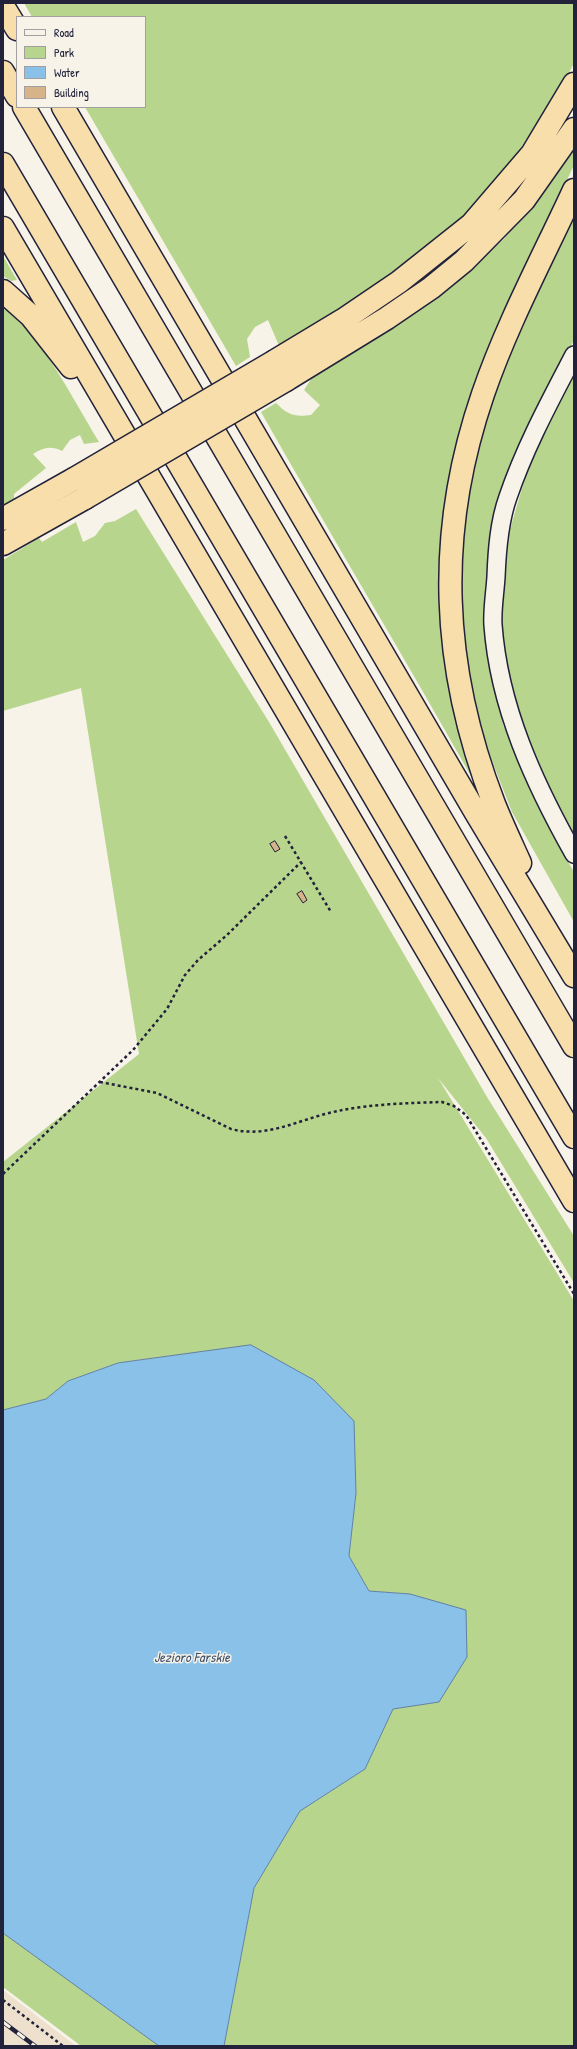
<!DOCTYPE html>
<style>
body{margin:0}
#map{position:relative;width:577px;height:2049px;overflow:hidden;background:#f7f3e8;font-family:"Patrick Hand",sans-serif}
canvas{display:block}
.frame{position:absolute;inset:0;border:4px solid #22223b;pointer-events:none}
.legend{position:absolute;left:16px;top:16px;width:130px;height:92px;box-sizing:border-box;background:#f7f3e8;border:1px solid #a29fa3;margin:0;padding:5px 7px;list-style:none;font-size:12px;color:#22223b}
.legend li{display:flex;align-items:center;gap:8px;height:20px}
.legend b{width:20px;border:1px solid #a29fa3}
</style>
<div id="map">
<canvas width="577" height="2049"></canvas>
<div class="frame"></div>
<ul class="legend">
<li><b style="height:5px;background:#f7f3e8"></b>Road</li>
<li><b style="height:11px;background:#b7d58d"></b>Park</li>
<li><b style="height:11px;background:#8ac1e8"></b>Water</li>
<li><b style="height:11px;background:#d7b389"></b>Building</li>
</ul>
</div>
<script>
const ctx = document.querySelector('canvas').getContext('2d');
ctx.lineJoin = 'round';
function fillPath(path, color) { ctx.fillStyle = color; ctx.fill(path, 'evenodd'); }
function trace(path, color, width, dash) { ctx.strokeStyle = color; ctx.lineWidth = width; ctx.lineCap = dash ? 'butt' : 'round'; ctx.setLineDash(dash || []); ctx.stroke(path); }
function label(font, color, halo, rows, align = 'center') {
  ctx.font = font + ' "Patrick Hand",sans-serif'; ctx.lineWidth = 3; ctx.setLineDash([]); ctx.textBaseline = 'middle'; ctx.strokeStyle = halo; ctx.fillStyle = color; for (const [text, x, y, turn = 0] of rows) {
    ctx.save(); ctx.translate(x, y); ctx.rotate((+turn || 0) * Math.PI / 180); ctx.textAlign = isNaN(turn) ? turn : align; if (halo) ctx.strokeText(text, 0, 0); ctx.fillText(text, 0, 0); ctx.restore();
  }
}
const built = new Path2D(`
 M3,1990L76,2046H3Z`);
const green = new Path2D(`
 M24,3H574V63L564,83L514,158L467,213L402,271L280,348L268,320L255,327L247,339L250,357L236,366L85,107H145V17H32Z
 M574,146V165L497,329L473,386L450,477L440,551L443,633L472,778C403,655 330,534 261,412L276,403C288,415 294,417 311,415L320,405L304,390L313,376L398,324L451,285L504,239L553,176Z
 M574,216V340L522,442L490,644L503,725L563,853L574,872V922L512,812L494,766L477,718L468,676L461,600L463,521L477,451L499,378Z
 M3,256L17,280L11,281L3,276Z
 M3,304C45,342 70,394 99,442L84,444L80,435L70,440L62,451C51,445 42,448 33,454L46,468L14,494V504L3,509Z
 M574,373V834L543,778L510,695L498,625L506,543L532,454Z
 M136,509L269,722L487,1097L574,1236V1283L486,1138L438,1078L574,1301V2046H224L254,1888L300,1811L365,1769L393,1709L439,1702L410,1594L369,1591L349,1556L356,1493L172,1356L118,1363L68,1381L46,1399L3,1410V1162L139,1054L81,688L3,711V560L39,538L42,542L76,522L83,542L95,536L105,523L115,521Z
 M3,1933L159,2046H81L3,1987Z`);
const water = new Path2D(`
 M251,1345L314,1380L354,1421L356,1493L349,1556L369,1591L410,1594L466,1610L467,1657L439,1702L393,1709L365,1769L300,1811L254,1888L224,2046H159L3,1933V1410L46,1399L68,1381L118,1363Z`);
const building = new Path2D(`
 M275,841L280,849L275,852L270,844Z
 M302,891L307,900L303,903L297,894Z`);
const path = new Path2D(`
 M285,836L331,912
 M100,1082L157,1093L231,1129C269,1139 301,1118 338,1111C370,1104 410,1103 442,1102L454,1106L466,1115L574,1294
 M3,1174L133,1050L167,1009L185,975L198,960L227,935L301,862
 M3,2000L63,2046`);
const minor = new Path2D(`
 M574,355C550,401 525,447 508,497C499,522 497,550 496,577C495,593 492,610 493,625C499,707 534,783 574,854`);
const highway = new Path2D(`
 M3,6L17,29
 M3,72L17,96
 M24,107L574,1046
 M63,107L476,813L574,976
 M3,164L574,1137
 M3,228L574,1201
 M3,291L31,316L71,367
 M275,361L343,320L399,282L472,224L532,154L574,84
 M286,380L387,318L431,288L464,261L524,200L574,129
 M3,519L74,479
 M3,544L85,498
 M520,863C511,843 502,824 494,804C441,667 435,534 483,394C507,324 543,257 574,190`);
const rail = new Path2D(`
 M3,2022L35,2046`);
const highwayBridge = new Path2D(`
 M74,479L275,361
 M85,498L286,380`);
const waterNames = [
 ["Jezioro Farskie",192,1658]
];
fillPath(built, '#ede0cc');
fillPath(green, '#b7d58d');
fillPath(water, '#8ac1e8');
trace(water, '#6081a3', 1);
fillPath(building, '#d7b389');
trace(building, '#22223b', 1);
trace(minor, '#22223b', 20);
trace(highway, '#22223b', 25);
trace(path, '#22223b', 2.5, [3, 3]);
trace(minor, '#f7f3e8', 17);
trace(highway, '#f8deab', 22);
trace(rail, '#22223b', 4.5);
trace(rail, '#f7f3e8', 3, [9]);
trace(highwayBridge, '#22223b', 25, []);
trace(highwayBridge, '#f8deab', 22);
label('italic 14px', '#41526f', '#f7f3e8', waterNames);
</script>
